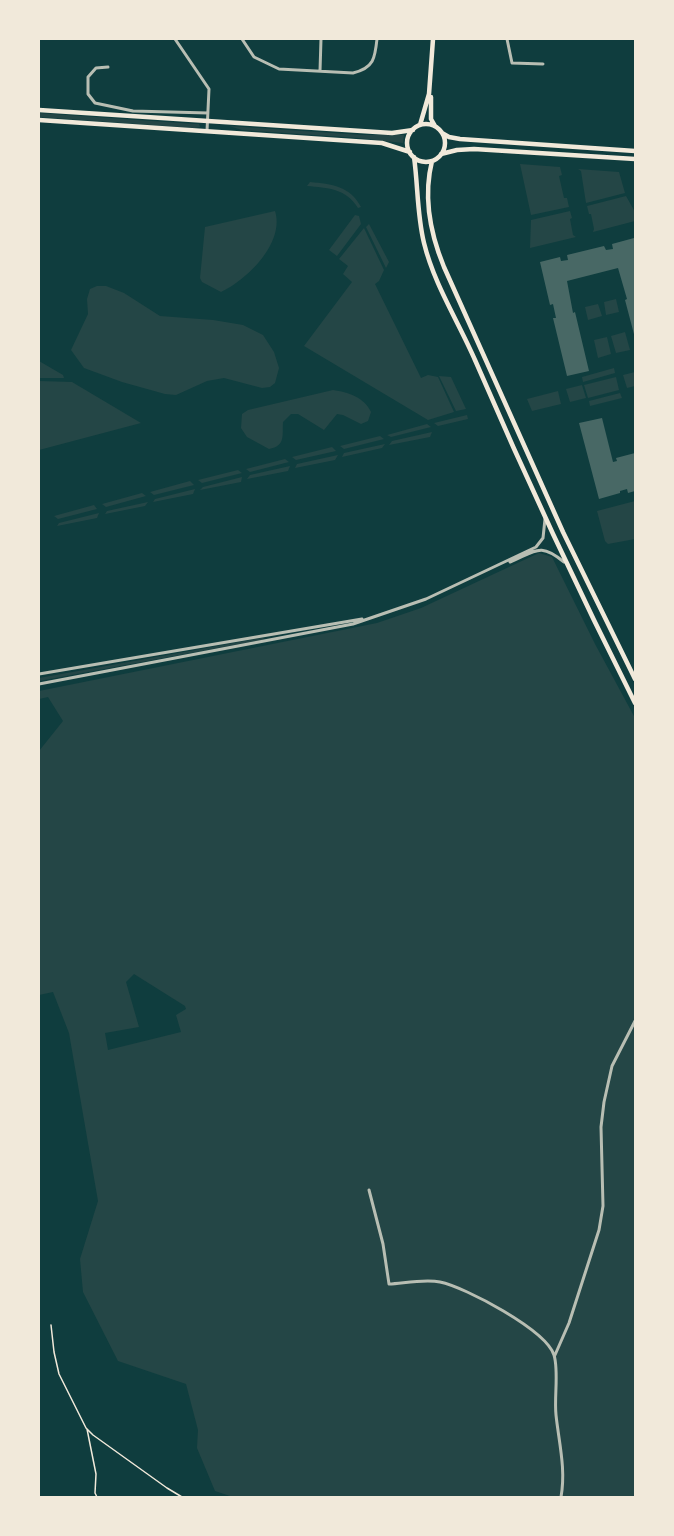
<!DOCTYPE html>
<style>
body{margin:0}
#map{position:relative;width:674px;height:1536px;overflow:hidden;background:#0f3d3e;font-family:Rubik,sans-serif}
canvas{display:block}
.frame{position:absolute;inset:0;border:40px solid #f1e9da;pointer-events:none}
</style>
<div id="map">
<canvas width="674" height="1536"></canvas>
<div class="frame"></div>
</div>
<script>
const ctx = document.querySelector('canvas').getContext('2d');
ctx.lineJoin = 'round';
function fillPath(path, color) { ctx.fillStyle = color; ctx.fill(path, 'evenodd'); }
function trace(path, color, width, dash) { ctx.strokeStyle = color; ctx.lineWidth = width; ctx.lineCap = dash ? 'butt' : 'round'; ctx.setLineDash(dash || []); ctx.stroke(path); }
const green = new Path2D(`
 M39,113L195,124H199L200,127L194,128L39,117Z
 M229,126L363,135H404L403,143L358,138L242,130Z
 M520,164L560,167L562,175L559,176L564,198H567L569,207L531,215Z
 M578,169L619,172L625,193L586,203L581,171Z
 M310,182C332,184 350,186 361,207L358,208C346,188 327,188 307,186Z
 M626,196L635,212V221L593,232L594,229L591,214H589L587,206Z
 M275,211C285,243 247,280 221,292L202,282L200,278L205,227Z
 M570,211L572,218L570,219L573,235L576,237L530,248L531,220Z
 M355,215L359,216L361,224L337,256L329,250Z
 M369,224L389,262L386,268L366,227Z
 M364,228L384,270L379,281L375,284L421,378L428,375L438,377L454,412L428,420L304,346L352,282L343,274L348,266L339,259Z
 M97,286H106L124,293L160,316L213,320L243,325L263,335L274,352L279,368L275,383L270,387L262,388L224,378L207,381L176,395L165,394L122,382L84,368L71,350L88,314L87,299L90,289Z
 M616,299L619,312L606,315L604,302Z
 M598,304L602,316L588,320L585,307Z
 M625,332L630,350L616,353L611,336Z
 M607,337L611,354L598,358L594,340Z
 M39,361L63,375L64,378H39Z
 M614,368L615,373L583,382L582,377Z
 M635,372V386L627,388L623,375Z
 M439,376L451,377L466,409L456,411Z
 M616,377L619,390L588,398L584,385Z
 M39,381L72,382L141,423L39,450Z
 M582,385L586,398L570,402L566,389Z
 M333,390C348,392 364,397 371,412L368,421L361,424L343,415L337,414L324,430L298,414H291L283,422C282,435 286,446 269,449L247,437L241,428L242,414L248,410Z
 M558,391L561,404L532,411L527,399Z
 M620,393L622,398L590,406L589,401Z
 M467,415L468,419L438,426L434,423Z
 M427,424L431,427L391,437L387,435Z
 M432,432L430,437L389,445L392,441Z
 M380,436L384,439L344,449L340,446Z
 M385,444L382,448L342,457L344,453Z
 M332,447L336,451L296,460L292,457Z
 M338,455L335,460L295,468L297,464Z
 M285,459L289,462L250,472L246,469Z
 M290,466L288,471L247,479L250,475Z
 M238,470L242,473L202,483L198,480Z
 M242,477L241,482L200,490L203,487Z
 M190,481L194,485L154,495L150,492Z
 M195,489L193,494L153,502L155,499Z
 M142,493L146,496L106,507L102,504Z
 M635,501V539L608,544L605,541L597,511Z
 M148,502L145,506L105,514L107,511Z
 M94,505L97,509L58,519L54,516Z
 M99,513L97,518L57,526L59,523Z
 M539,553L552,557L595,644L635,718V1497H233L215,1491L197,1448L198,1430L186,1384L118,1361L83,1292L80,1259L98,1201L69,1033L53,992L39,995V751L63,721L48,697L39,699V691L377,623L421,608ZM134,974L185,1006L186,1009L176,1015L181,1032L108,1050L105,1033L139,1027L126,982Z
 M262,638H264L262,640L245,643L39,681V678Z`);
const building = new Path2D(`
 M634,238L635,338L625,300L627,299L618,268L567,281L573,313L575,312L589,371L567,376L553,318H556L553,304L550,305L540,262L560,257L561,261L568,260L567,255L604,246L606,250L613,249L612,244Z
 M602,418L613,462L617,461L616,458L635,453V491L628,493L627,489L620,491V493L599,499L579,423Z`);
const path = new Path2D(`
 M51,1325L54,1352L59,1374L86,1428L93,1435L167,1488L182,1497
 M87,1429L96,1474L95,1493L97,1497`);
const minor = new Path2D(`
 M175,39L209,89L207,131
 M242,39L254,57L279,69L353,73C374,68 375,58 377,39
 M507,39L512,63L543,64
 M108,67L96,68L88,77V94L95,103L133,111L208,113
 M320,71L321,39
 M369,1190L383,1244L389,1284C405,1283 425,1279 440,1282C465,1287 546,1330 554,1355C559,1371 554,1397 556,1415C559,1443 566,1469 561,1497
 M555,1355L569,1323L599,1230L603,1206L601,1127L604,1102L612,1066L635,1021`);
const tertiary = new Path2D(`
 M510,562C536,551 540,542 564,562
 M39,674L362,619
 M39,684L353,624L426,599L536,547L543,538L545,519`);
const primary = new Path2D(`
 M431,97V119L435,126
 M39,110L392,133L413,130
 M39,120L382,143L410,152
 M407 143a19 19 0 1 1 38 0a19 19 0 1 1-38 0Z
 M420,125L429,94L433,39
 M442,133L449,137L460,139L635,151
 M441,154L457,150L474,149L635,159
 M414,157C418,185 417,215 424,243C434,284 458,321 475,360C525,476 578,590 635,703
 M432,161C423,197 430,233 444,267L563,532L635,679`);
fillPath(green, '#244646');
fillPath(building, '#486865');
trace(path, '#f1e9da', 1.5);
trace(minor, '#b8beb3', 3);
trace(tertiary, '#b8beb3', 3);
trace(primary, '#f1e9da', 4.5);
</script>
